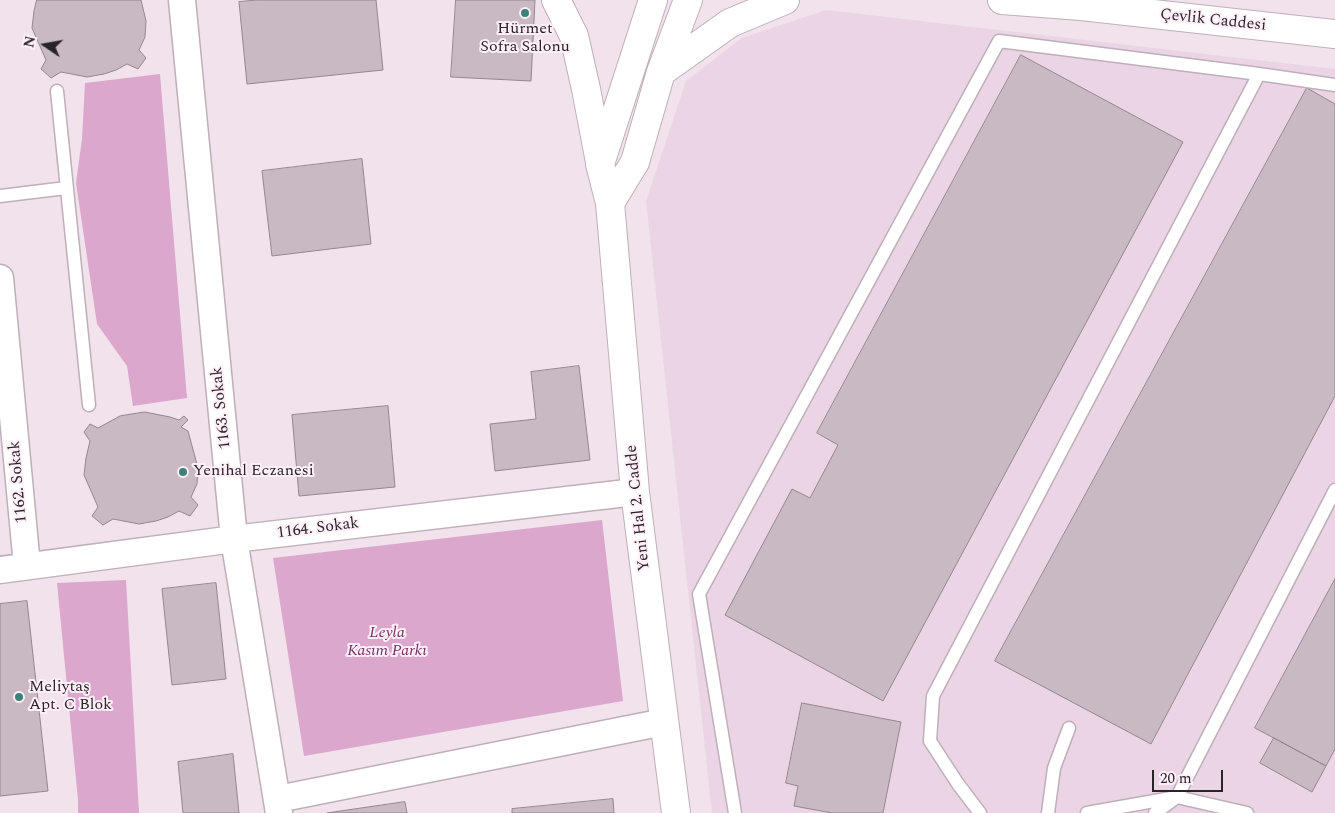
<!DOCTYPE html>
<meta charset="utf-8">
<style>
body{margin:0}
#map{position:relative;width:1335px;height:813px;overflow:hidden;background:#f1e2ec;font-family:Spectral,serif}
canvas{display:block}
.north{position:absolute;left:20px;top:20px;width:50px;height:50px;-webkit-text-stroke:4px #ffeff9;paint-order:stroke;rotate:282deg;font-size:14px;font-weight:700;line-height:20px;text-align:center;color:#2a2428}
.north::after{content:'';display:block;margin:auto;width:18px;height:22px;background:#2a2428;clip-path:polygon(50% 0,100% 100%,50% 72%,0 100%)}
.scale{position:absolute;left:1152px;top:770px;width:71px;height:22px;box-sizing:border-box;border:2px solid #2a2428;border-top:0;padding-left:6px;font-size:15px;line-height:18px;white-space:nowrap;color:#2a2428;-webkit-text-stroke:4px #ffeff9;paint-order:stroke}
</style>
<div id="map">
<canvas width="1335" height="813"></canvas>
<div class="north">N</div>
<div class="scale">20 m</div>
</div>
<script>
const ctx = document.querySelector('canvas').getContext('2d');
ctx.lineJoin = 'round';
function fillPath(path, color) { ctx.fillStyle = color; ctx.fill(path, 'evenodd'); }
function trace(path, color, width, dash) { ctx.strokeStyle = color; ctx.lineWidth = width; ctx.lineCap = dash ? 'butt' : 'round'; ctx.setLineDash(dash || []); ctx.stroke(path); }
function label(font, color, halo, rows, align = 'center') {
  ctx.font = font + ' Spectral,serif'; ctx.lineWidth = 4; ctx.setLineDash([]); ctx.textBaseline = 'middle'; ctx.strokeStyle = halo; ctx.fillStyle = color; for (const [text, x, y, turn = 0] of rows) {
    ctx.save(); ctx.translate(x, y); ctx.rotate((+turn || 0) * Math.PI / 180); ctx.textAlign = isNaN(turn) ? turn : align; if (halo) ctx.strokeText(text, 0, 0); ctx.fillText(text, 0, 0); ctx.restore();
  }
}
const built = new Path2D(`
 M826,10L1335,69V813H712L646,201L686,81L742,38Z`);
const green = new Path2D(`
 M160,74L187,398L133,406L127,366L97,324L76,183L82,139L85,83Z
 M602,520L623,701L304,756L273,558Z
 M126,580L139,813H78V800L57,583Z`);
const building = new Path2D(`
 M37,0H141L146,21L145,37L139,50L146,58L138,69L127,64L116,70L104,74L87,77L61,72L51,78L41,69L46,60L32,28L34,11Z
 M257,0H376L383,70L247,84L239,2Z
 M456,0H535L531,81L451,77Z
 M1021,55L1183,142L883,701L725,615L792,489L810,498L838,445L817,433Z
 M1307,88L1335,104V396L1151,744L995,661Z
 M362,159L371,244L272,256L262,171Z
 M579,366L590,460L495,471L490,424L536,419L531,372Z
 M388,406L395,487L299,496L292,415Z
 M145,412L170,417L179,420L184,416L188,420L181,427L188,431L198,468L197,484L191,497L198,505L190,516L179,511L168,517L156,521L139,524L113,519L103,525L92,516L98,507L84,475L86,458L90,441L84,432L90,424L98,428L120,416Z
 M1335,579V749L1326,766L1255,728Z
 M216,583L226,679L172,685L162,589Z
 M27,601L48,791L0,796V604Z
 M802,703L901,722L883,813H832L794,806L798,786L786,783Z
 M1274,738L1326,766L1312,792L1260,763Z
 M233,754L239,813H183L178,762Z
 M613,799L614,813H512V809Z
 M405,802L407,813H327Z`);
const lane = new Path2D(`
 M57,91L89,405
 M0,196L66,188
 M735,813L699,594L999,41L1259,74L1335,85
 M980,813L958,784L930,741L933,696L1259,74
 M1048,813L1054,768L1069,728
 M1087,813L1177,797L1247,813
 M1155,813L1177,797L1335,490`);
const street = new Path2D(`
 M182,0L234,539L279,813
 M0,278L27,566
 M0,570L234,539L635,492
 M278,799L664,722`);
const secondary = new Path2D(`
 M556,0L574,36L586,89L600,162
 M653,0L600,164L610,203L635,492L676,813
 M1002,0L1081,6L1335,34
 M661,72L730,23L785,0
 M610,203L635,162L661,72L688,0`);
const markers = [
 [525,13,5,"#3d8279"],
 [183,472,5,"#3d8279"],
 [19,697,5,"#3d8279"]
];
const streetNames = [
 ["Çevlik Caddesi",1213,21,6],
 ["1163. Sokak",222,408,-96],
 ["1162. Sokak",19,482,-95],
 ["Yeni Hal 2. Cadde",639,508,-96],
 ["1164. Sokak",318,529,-7]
];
const poiNames = [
 ["Hürmet",525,30,"center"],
 ["Sofra Salonu",525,48,"center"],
 ["Yenihal Eczanesi",193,472],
 ["Meliytaş",29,688],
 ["Apt. C Blok",29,706]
];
const parkNames = [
 ["Leyla",387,634],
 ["Kasım Parkı",387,652]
];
fillPath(built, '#ebd5e4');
fillPath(green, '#dca7cc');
fillPath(building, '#c8b9c3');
trace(building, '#948790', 1);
trace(lane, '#beafb9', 15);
trace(street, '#beafb9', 29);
trace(secondary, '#beafb9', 30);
trace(lane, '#fff', 12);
trace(street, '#fff', 26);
trace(secondary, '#fff', 28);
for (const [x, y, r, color] of markers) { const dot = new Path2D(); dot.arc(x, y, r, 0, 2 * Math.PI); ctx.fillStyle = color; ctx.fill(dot); trace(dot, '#ffeff9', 2); }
label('16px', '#2a2428', '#ffeff9', streetNames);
label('16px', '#2a2428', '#ffeff9', poiNames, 'left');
label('italic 16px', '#752f63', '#ffeff9', parkNames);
</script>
